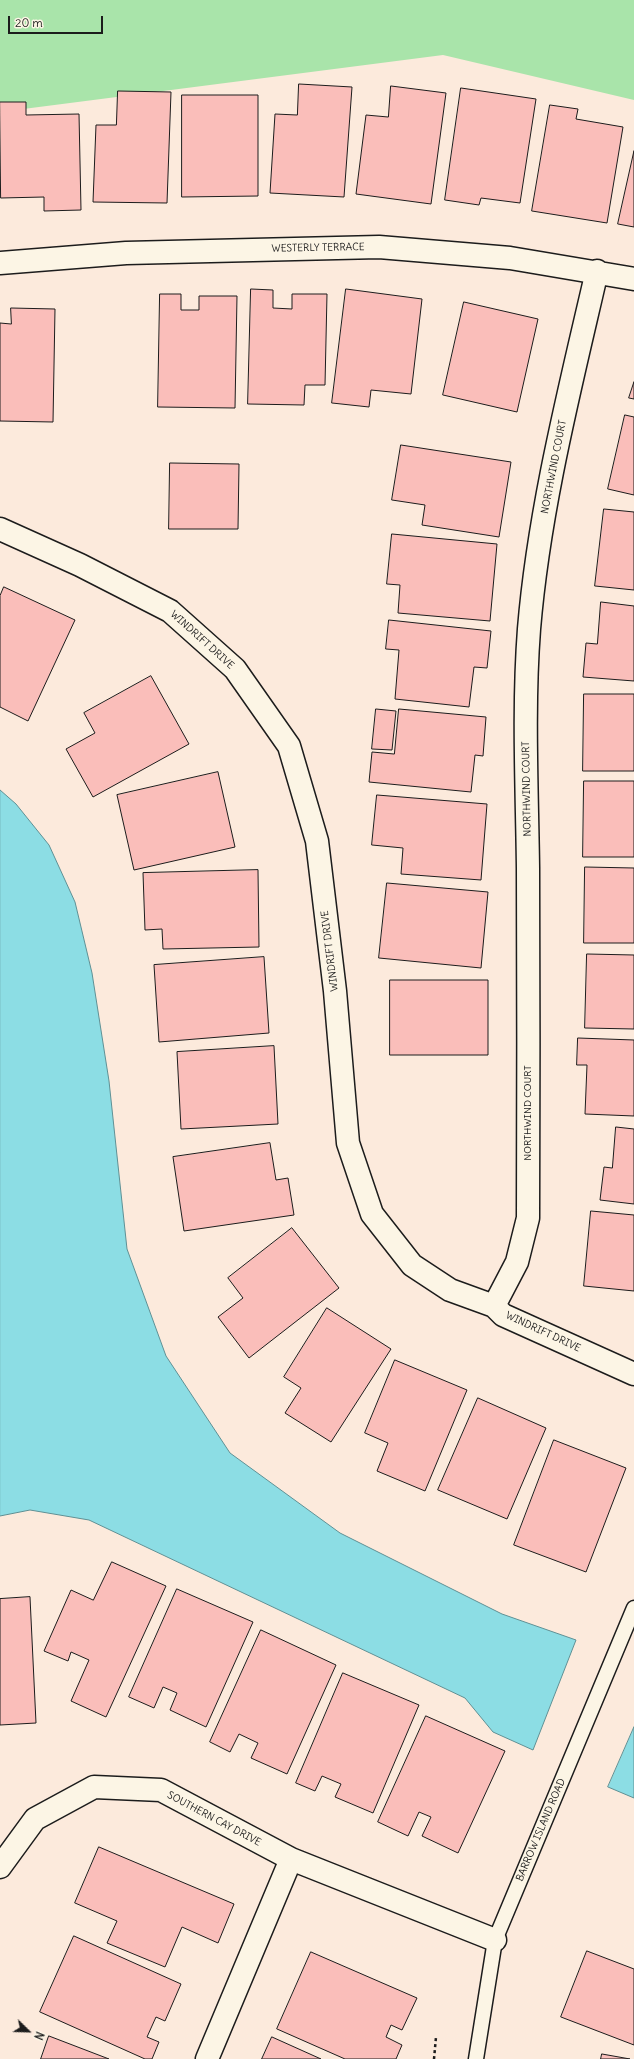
<!DOCTYPE html>
<style>
body{margin:0}
#map{position:relative;width:634px;height:2059px;overflow:hidden;background:#fceadc;font-family:Delius,sans-serif}
canvas{display:block}
.north{position:absolute;left:8px;top:2011px;width:40px;height:40px;-webkit-text-stroke:3px #fcf5e5;paint-order:stroke;rotate:113deg;font-size:11px;font-weight:700;line-height:16px;text-align:center;color:#1c1c1c}
.north::after{content:'';display:block;margin:auto;width:14px;height:18px;background:#1c1c1c;clip-path:polygon(50% 0,100% 100%,50% 72%,0 100%)}
.scale{position:absolute;left:8px;top:16px;width:95px;height:18px;box-sizing:border-box;border:2px solid #1c1c1c;border-top:0;padding-left:5px;font-size:12px;line-height:14px;white-space:nowrap;color:#1c1c1c;-webkit-text-stroke:3px #fcf5e5;paint-order:stroke}
</style>
<div id="map">
<canvas width="634" height="2059"></canvas>
<div class="north">N</div>
<div class="scale">20 m</div>
</div>
<script>
const ctx = document.querySelector('canvas').getContext('2d');
ctx.lineJoin = 'round';
function fillPath(path, color) { ctx.fillStyle = color; ctx.fill(path, 'evenodd'); }
function trace(path, color, width, dash) { ctx.strokeStyle = color; ctx.lineWidth = width; ctx.lineCap = dash ? 'butt' : 'round'; ctx.setLineDash(dash || []); ctx.stroke(path); }
function label(font, color, halo, rows, align = 'center') {
  ctx.font = font + ' Delius,sans-serif'; ctx.lineWidth = 3; ctx.setLineDash([]); ctx.textBaseline = 'middle'; ctx.strokeStyle = halo; ctx.fillStyle = color; for (const [text, x, y, turn = 0] of rows) {
    ctx.save(); ctx.translate(x, y); ctx.rotate((+turn || 0) * Math.PI / 180); ctx.textAlign = isNaN(turn) ? turn : align; if (halo) ctx.strokeText(text, 0, 0); ctx.fillText(text, 0, 0); ctx.restore();
  }
}
const green = new Path2D(`
 M0,0H634V100L443,55L0,112Z`);
const water = new Path2D(`
 M0,790L16,804L49,845L75,902L92,973L109,1081L127,1249L166,1356L230,1453L340,1533L502,1614L576,1640L533,1750L493,1732L465,1698L89,1520L30,1510L0,1516Z
 M634,1727V1798L608,1787Z`);
const building = new Path2D(`
 M299,84L352,87L344,197L270,193L275,114L297,115Z
 M391,86L446,93L431,204L356,194L366,115L388,117Z
 M461,88L536,99L520,203L481,198L479,205L445,200Z
 M118,91L171,92L167,203L93,202L96,125H116Z
 M182,95H258V196L182,197Z
 M0,102H26V115L79,114L81,210L44,211V197L1,198Z
 M550,105L578,109L576,119L623,127L607,223L532,211Z
 M634,151V227L618,224Z
 M251,289L273,290V308L292,309V294H327L325,385H305L304,405L248,404Z
 M346,289L422,299L411,394L371,390L369,407L332,403Z
 M160,294H181V310H199V296H237L235,408L158,407Z
 M464,302L538,319L517,412L443,395Z
 M11,308L55,309L53,422L0,421V323L11,324Z
 M634,382V399L629,398Z
 M625,415L634,417V495L608,489Z
 M401,445L511,462L499,537L422,525L425,505L392,500Z
 M170,463L239,464L238,529H169Z
 M604,509L634,512V590L595,586Z
 M392,534L497,544L490,621L398,613L400,585L387,584Z
 M4,587L75,620L28,721L0,707V596Z
 M601,602L634,606V681L583,677L586,643L597,644Z
 M389,620L491,631L487,668L474,667L469,707L395,699L399,650L386,649Z
 M151,676L189,744L93,797L66,749L95,733L84,713Z
 M584,694H634V771H583Z
 M376,709L396,711L392,750L372,749Z
 M399,709L486,717L483,756L475,755L471,792L369,782L372,752L394,754Z
 M218,772L235,847L134,870L117,795Z
 M584,781H634V857H583Z
 M377,795L487,804L481,880L401,874L403,848L372,845Z
 M585,867L634,868V943H584Z
 M258,870L259,947L163,949L162,929L145,930L143,873Z
 M387,883L488,892L481,968L379,958Z
 M587,954L634,955V1029L585,1028Z
 M264,957L269,1033L159,1042L154,965Z
 M390,980H488V1055H390Z
 M578,1038L634,1040V1116L585,1114L587,1065H577Z
 M274,1046L278,1124L181,1129L177,1052Z
 M616,1127L634,1129V1204L600,1200L604,1167L612,1168Z
 M270,1143L276,1180L288,1178L294,1215L184,1231L173,1157Z
 M591,1211L634,1215V1291L584,1286Z
 M292,1228L339,1288L249,1358L218,1317L243,1298L228,1278Z
 M327,1308L391,1349L331,1442L285,1413L301,1388L284,1377Z
 M395,1360L467,1390L425,1491L377,1471L388,1443L365,1433Z
 M478,1398L546,1428L507,1519L438,1490Z
 M554,1440L626,1468L586,1572L514,1545Z
 M112,1562L166,1586L106,1717L71,1701L89,1660L71,1652L68,1661L44,1651L71,1590L93,1600Z
 M177,1589L253,1622L206,1727L170,1710L177,1693L163,1687L154,1708L129,1697Z
 M30,1597L36,1723L0,1725V1599Z
 M261,1630L336,1665L287,1774L251,1758L258,1743L239,1734L230,1752L210,1742Z
 M343,1673L419,1705L373,1813L335,1797L341,1784L322,1776L315,1791L296,1783Z
 M426,1716L505,1751L458,1853L422,1836L431,1817L419,1812L408,1836L378,1822Z
 M99,1847L234,1904L218,1943L182,1927L165,1967L107,1943L117,1921L75,1903Z
 M74,1936L181,1984L165,2021L156,2017L147,2037L159,2042L152,2059H145L40,2012Z
 M587,1951L634,1969V2045L561,2017Z
 M311,1952L417,1998L402,2030L391,2025L386,2037L402,2045L396,2059H345L277,2029Z
 M49,2036L109,2059H41Z
 M272,2037L321,2059H262Z
 M602,2054L630,2059H601Z`);
const path = new Path2D(`
 M434,2059L436,2037`);
const service = new Path2D(`
 M476,2059L495,1940L634,1608`);
const minor = new Path2D(`
 M0,263L126,253L379,247L510,258L634,279
 M0,529L80,565L170,611L235,669L289,746L317,841L335,991L348,1143L372,1214L412,1265L450,1290L494,1306L503,1315L634,1374
 M494,1306L517,1262L528,1218C528,1101 529,985 528,868C527,789 523,708 529,629C539,509 570,388 597,271
 M0,1867L35,1819L94,1787L161,1790L291,1859L495,1940
 M207,2059L291,1859`);
const streetNames = [
 ["WESTERLY TERRACE",318,248,-1],
 ["NORTHWIND COURT",554,467,-79],
 ["WINDRIFT DRIVE",202,640,42],
 ["NORTHWIND COURT",527,789,-91],
 ["WINDRIFT DRIVE",330,951,-97],
 ["NORTHWIND COURT",528,1113,-90],
 ["WINDRIFT DRIVE",543,1332,25],
 ["SOUTHERN CAY DRIVE",214,1819,28],
 ["BARROW ISLAND ROAD",541,1830,-67]
];
fillPath(green, '#a9e4aa');
fillPath(water, '#8cdde4');
trace(water, '#5f9094', 1);
fillPath(building, '#fabeba');
trace(building, '#1c1c1c', 1);
trace(service, '#1c1c1c', 17);
trace(minor, '#1c1c1c', 25);
trace(path, '#1c1c1c', 2.5, [3, 3]);
trace(service, '#fcf5e5', 14);
trace(minor, '#fcf5e5', 22);
label('10px', '#1c1c1c', '#fcf5e5', streetNames);
</script>
